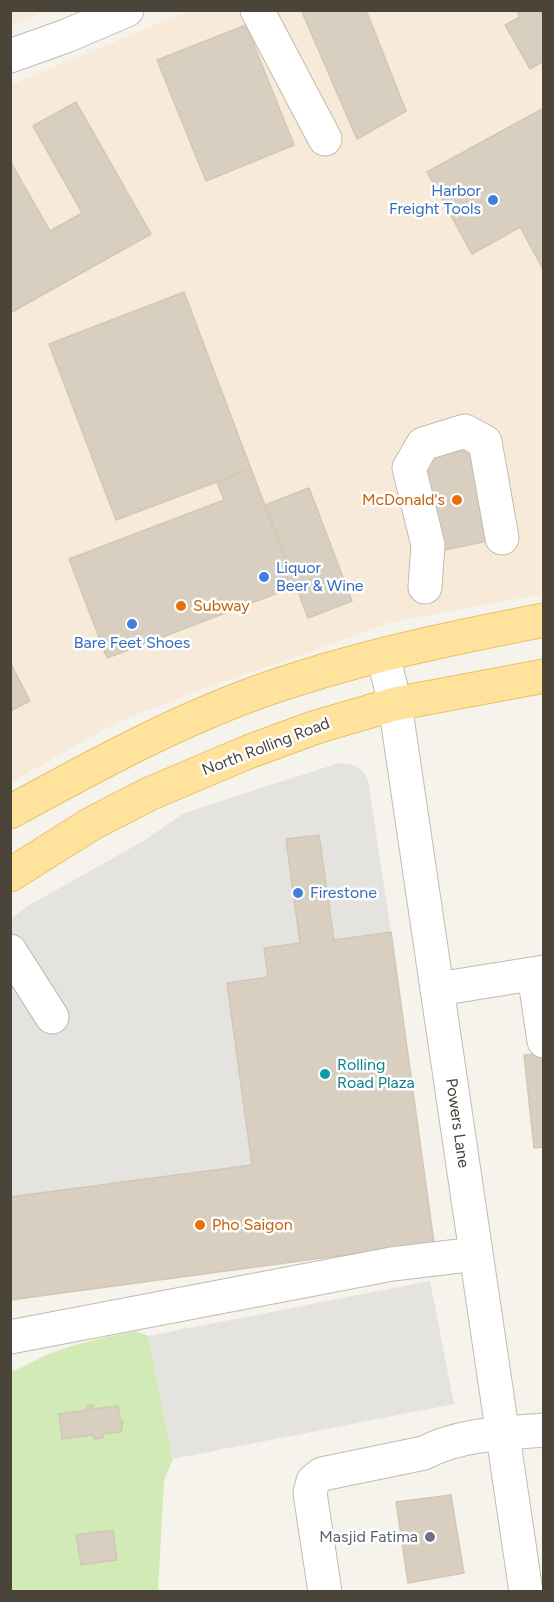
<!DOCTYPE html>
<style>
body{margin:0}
#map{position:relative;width:554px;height:1602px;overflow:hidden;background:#f6f3ec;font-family:Figtree,sans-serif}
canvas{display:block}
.frame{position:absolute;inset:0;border:12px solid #4b4439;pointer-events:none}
</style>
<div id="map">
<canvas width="554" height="1602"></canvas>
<div class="frame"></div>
</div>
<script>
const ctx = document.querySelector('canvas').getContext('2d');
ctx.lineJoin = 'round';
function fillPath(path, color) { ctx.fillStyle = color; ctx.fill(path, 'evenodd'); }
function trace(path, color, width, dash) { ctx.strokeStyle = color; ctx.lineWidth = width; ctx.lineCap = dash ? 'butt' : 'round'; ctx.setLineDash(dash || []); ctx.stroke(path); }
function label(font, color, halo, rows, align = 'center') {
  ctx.font = font + ' Figtree,sans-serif'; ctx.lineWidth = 5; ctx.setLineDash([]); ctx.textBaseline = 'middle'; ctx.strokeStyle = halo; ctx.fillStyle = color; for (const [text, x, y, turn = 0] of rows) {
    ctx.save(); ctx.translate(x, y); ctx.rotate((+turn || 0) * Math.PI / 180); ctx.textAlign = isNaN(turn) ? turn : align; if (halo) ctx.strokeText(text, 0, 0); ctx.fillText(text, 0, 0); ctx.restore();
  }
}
const commercial = new Path2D(`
 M11,10H44V11L11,25Z
 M188,11H543V594L387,623L294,658L215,684L116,723L11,782V85Z`);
const green = new Path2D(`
 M136,1331L148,1336L173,1459L164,1481L158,1591L11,1592V1371C25,1368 36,1359 49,1354C77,1343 107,1337 136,1331Z`);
const parking = new Path2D(`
 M339,763L351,764L362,770L368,780L391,932L334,940L319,835L286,839L300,943L268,977L252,1165L11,1197L10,920L26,907L145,840L184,813Z
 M430,1281L454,1404L173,1459L148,1336Z`);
const building = new Path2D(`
 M305,10H366L406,111L357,139L302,12Z
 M516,10H544V61L530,69L505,25L520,17Z
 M246,25L294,145L206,181L157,60Z
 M76,102L151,234L10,313V161L50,231L82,213L33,126Z
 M544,108V271L520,227L472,254L427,172Z
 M184,292L251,469L116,520L49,344Z
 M479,448L497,539L435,552L417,460Z
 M251,469L296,586L107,658L69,559L224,500L217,482Z
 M309,488L352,601L308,618L265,505Z
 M10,662L30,701L10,711Z
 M319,835L334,940L391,932L434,1243L10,1300V1197L252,1165L227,983L268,977L264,948L300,943L286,839Z
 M544,1053V1147L534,1148L524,1055Z
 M93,1405V1409L118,1406L120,1420L123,1421L121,1432L103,1434V1438L94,1439L93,1435L62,1439L59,1414L88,1410L87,1406Z
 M451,1495L464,1573L408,1583L396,1502Z
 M113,1530L117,1560L81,1565L76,1535Z`);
const minor = new Path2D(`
 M257,10L325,139
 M10,56L66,36L127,10
 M425,587L428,545L409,468L423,444L465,431L485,442L502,538
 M383,655L395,704L526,1592
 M10,951L52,1017
 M534,974L544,1041
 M438,989L544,972
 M10,1337L392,1264L476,1254
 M325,1592L310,1493L313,1481L322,1474L424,1453C460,1434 504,1433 544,1430`);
const major = new Path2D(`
 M10,812C103,761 198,709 300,678C379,653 462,636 544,620
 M10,875L91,824L149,794L248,752L316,727L395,704L544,676`);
const markers = [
 [493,200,6,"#3f7fe0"],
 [457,500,6,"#e8710a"],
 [264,577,6,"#3f7fe0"],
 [181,606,6,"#e8710a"],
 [132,624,6,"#3f7fe0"],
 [298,893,6,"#3f7fe0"],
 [325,1074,6,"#0f9aa8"],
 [200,1225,6,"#e8710a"],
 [430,1537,6,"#6b7280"]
];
const shopNames = [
 ["Harbor",481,191,"right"],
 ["Freight Tools",481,209,"right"],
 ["Liquor",276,568],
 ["Beer & Wine",276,586],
 ["Bare Feet Shoes",132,643,"center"],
 ["Firestone",310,893]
];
const foodNames = [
 ["McDonald's",445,500,"right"],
 ["Subway",193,606],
 ["Pho Saigon",212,1225]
];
const streetNames = [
 ["North Rolling Road",266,747,-21],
 ["Powers Lane",457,1123,82]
];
const cultureNames = [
 ["Rolling",337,1065],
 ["Road Plaza",337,1083]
];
const worshipNames = [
 ["Masjid Fatima",418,1537]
];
fillPath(commercial, '#f7ead8');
fillPath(green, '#d2eab5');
fillPath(parking, '#e5e3e0');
fillPath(building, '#d8cfc1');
trace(building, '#d3c7b4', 1.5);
trace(minor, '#c2bbae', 35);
trace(major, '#e6c16a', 35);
trace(minor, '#fff', 33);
trace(major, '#ffe39c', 33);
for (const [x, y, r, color] of markers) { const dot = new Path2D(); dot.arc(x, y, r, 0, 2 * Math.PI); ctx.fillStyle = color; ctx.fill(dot); trace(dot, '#fff', 2); }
label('16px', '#366cbe', '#fff', shopNames, 'left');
label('16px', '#c56008', '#fff', foodNames, 'left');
label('16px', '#4b4439', '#fff', streetNames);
label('16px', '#0d838f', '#fff', cultureNames, 'left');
label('16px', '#5b616d', '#fff', worshipNames, 'right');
</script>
